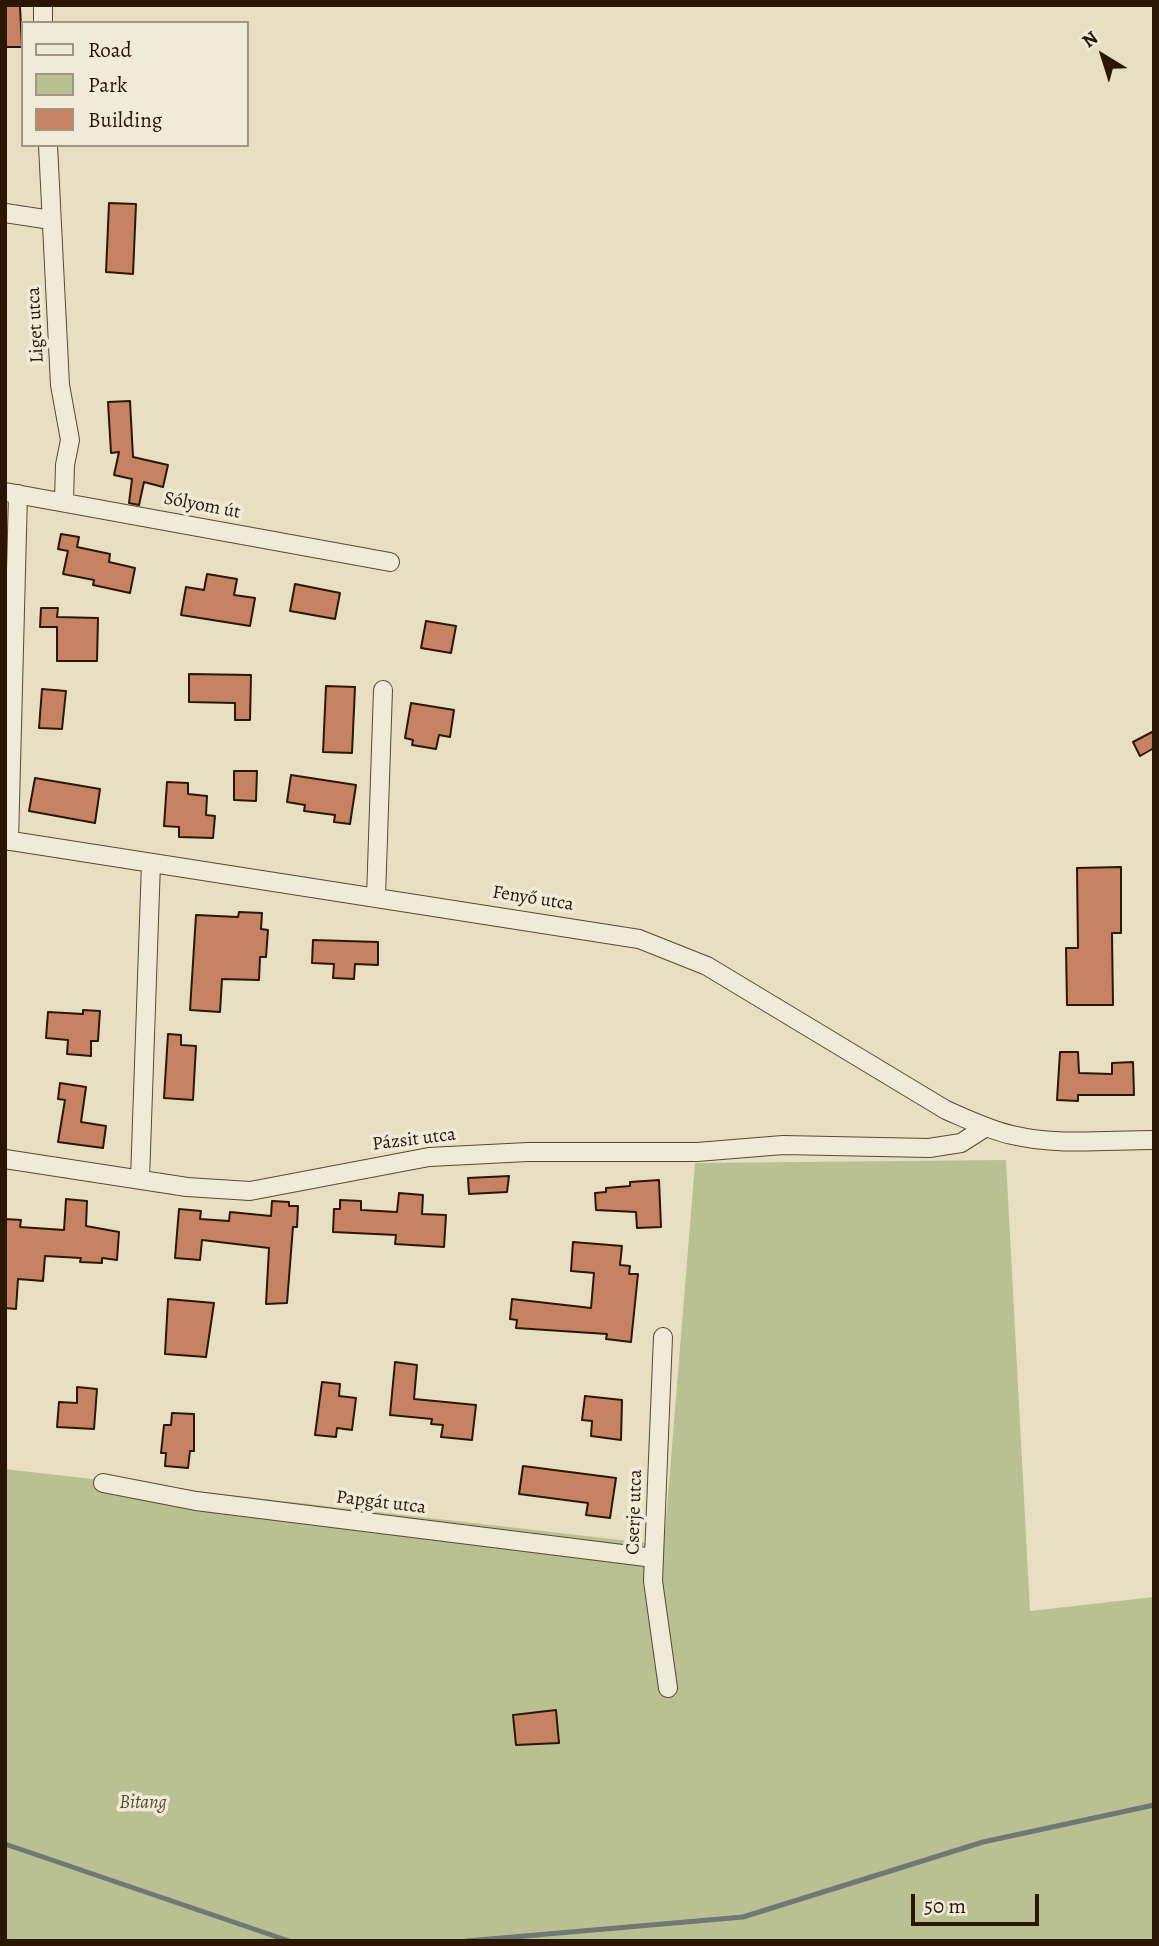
<!DOCTYPE html>
<meta charset="utf-8">
<style>
body{margin:0}
#map{position:relative;width:1159px;height:1946px;overflow:hidden;background:#e8dfc3;font-family:Alegreya,serif}
canvas{display:block}
.frame{position:absolute;inset:0;border:7px solid #2b1603;pointer-events:none}
.legend{position:absolute;left:21px;top:21px;width:228px;height:126px;box-sizing:border-box;background:#f0ead8;border:2px solid #a19583;margin:0;padding:9px 12px;list-style:none;font-size:21px;color:#2b1603}
.legend li{display:flex;align-items:center;gap:14px;height:35px}
.legend b{width:35px;border:2px solid #a19583}
.north{position:absolute;left:1068px;top:21px;width:70px;height:70px;-webkit-text-stroke:5px #f0ead8;paint-order:stroke;rotate:322deg;font-size:19px;font-weight:700;line-height:28px;text-align:center;color:#2b1603}
.north::after{content:'';display:block;margin:auto;width:24px;height:32px;background:#2b1603;clip-path:polygon(50% 0,100% 100%,50% 72%,0 100%)}
.scale{position:absolute;left:911px;top:1894px;width:128px;height:32px;box-sizing:border-box;border:4px solid #2b1603;border-top:0;padding-left:9px;font-size:21px;line-height:24px;white-space:nowrap;color:#2b1603;-webkit-text-stroke:5px #f0ead8;paint-order:stroke}
</style>
<div id="map">
<canvas width="1159" height="1946"></canvas>
<div class="frame"></div>
<ul class="legend">
<li><b style="height:9px;background:#f0ead8"></b>Road</li>
<li><b style="height:19px;background:#b9c192"></b>Park</li>
<li><b style="height:19px;background:#c68364"></b>Building</li>
</ul>
<div class="north">N</div>
<div class="scale">50 m</div>
</div>
<script>
const ctx = document.querySelector('canvas').getContext('2d');
ctx.lineJoin = 'round';
function fillPath(path, color) { ctx.fillStyle = color; ctx.fill(path, 'evenodd'); }
function trace(path, color, width, dash) { ctx.strokeStyle = color; ctx.lineWidth = width; ctx.lineCap = dash ? 'butt' : 'round'; ctx.setLineDash(dash || []); ctx.stroke(path); }
function label(font, color, halo, rows, align = 'center') {
  ctx.font = font + ' Alegreya,serif'; ctx.lineWidth = 7; ctx.setLineDash([]); ctx.textBaseline = 'middle'; ctx.strokeStyle = halo; ctx.fillStyle = color; for (const [text, x, y, turn = 0] of rows) {
    ctx.save(); ctx.translate(x, y); ctx.rotate((+turn || 0) * Math.PI / 180); ctx.textAlign = isNaN(turn) ? turn : align; if (halo) ctx.strokeText(text, 0, 0); ctx.fillText(text, 0, 0); ctx.restore();
  }
}
const green = new Path2D(`
 M1006,1160L1030,1611L1154,1597V1941H5V1469L664,1545L695,1163Z`);
const stream = new Path2D(`
 M5,1844L289,1941
 M467,1941L743,1917L983,1842L1154,1805`);
const building = new Path2D(`
 M5,6H20L22,47H5Z
 M109,203L136,204L133,274L106,272Z
 M130,401L133,457L168,465L163,487L144,482L139,505L129,503L132,479L114,475L119,452L111,453L108,402Z
 M61,534L79,537L77,547L110,554L109,562L135,568L130,593L93,585L94,580L63,574L68,551L58,549Z
 M207,574L237,579L234,595L255,598L250,626L181,615L186,587L204,590Z
 M295,584L340,593L335,619L290,611Z
 M41,608H58L57,617L98,618L97,661H57V627H40Z
 M426,621L456,626L451,653L421,648Z
 M189,674L251,675L250,720H235V703L189,702Z
 M326,686L355,687L352,753L323,752Z
 M42,689L66,691L62,729L39,728Z
 M411,703L454,710L450,737L439,735L436,749L412,745L413,740L405,738Z
 M1154,731V748L1140,756L1133,742Z
 M234,771H257L256,801L234,800Z
 M291,775L356,785L350,824L334,822L335,815L304,811L305,805L287,802Z
 M35,778L100,789L95,823L29,811Z
 M167,782L188,783V794L207,796L206,815L215,816L213,838L179,837V827L164,826Z
 M1121,867V933H1112L1113,1005H1067L1066,948H1078L1077,868Z
 M239,912L262,913L261,929L268,930L266,957H260L259,980L222,979L220,1012L190,1010L196,915L238,917Z
 M313,940L378,942V965L355,964L354,979L333,978L334,964L312,963Z
 M83,1010L100,1011L98,1041H91V1056L67,1054L68,1040L46,1038L48,1012L83,1014Z
 M168,1034L181,1035V1045L196,1046L193,1100L164,1098Z
 M1060,1052H1078L1079,1073L1112,1074V1063L1133,1062L1134,1095H1078V1101L1057,1100Z
 M60,1083L86,1087L81,1122L106,1126L103,1148L58,1142L65,1100L58,1099Z
 M509,1176L507,1192L469,1194L468,1178Z
 M659,1180L661,1227L637,1228L636,1212L596,1210L595,1193L606,1192V1188L630,1186V1182Z
 M399,1193L423,1195L422,1214L446,1215L444,1247L395,1244L396,1235L333,1232L334,1209H340V1200L361,1201V1210L397,1212Z
 M66,1199L87,1201L86,1226L119,1232L117,1260L102,1258V1263L80,1262L81,1258L45,1256L43,1281L18,1279L16,1309L5,1308V1219L21,1220L20,1227L64,1230Z
 M272,1201L289,1202V1206H298L297,1227H293L287,1303L266,1304L269,1248L202,1240L200,1260L175,1258L179,1209L201,1211L200,1219L229,1221L230,1212L271,1216Z
 M573,1242L622,1246L620,1265L630,1266L629,1274H638L631,1342L606,1339L607,1334L516,1328L517,1320L510,1319L512,1299L591,1308L594,1273L571,1271Z
 M168,1299L214,1303L206,1357L165,1354Z
 M395,1362L417,1365L414,1399L476,1405L472,1440L441,1437L443,1425L431,1424L432,1419L390,1415Z
 M322,1382L340,1384L339,1396L356,1398L352,1430L337,1428L336,1437L315,1435Z
 M77,1387L97,1389L94,1429L57,1427L59,1402L77,1403Z
 M585,1396L622,1400L621,1440L591,1436L592,1421L582,1420Z
 M172,1413L194,1414V1451H190L188,1468L165,1466L166,1453H161L164,1425H171Z
 M523,1466L616,1478L610,1518L586,1515L588,1503L519,1494Z
 M556,1710L559,1743L516,1745L513,1715Z`);
const minor = new Path2D(`
 M43,5V23
 M48,145L60,385L70,440L65,465L64,501
 M5,213L51,220
 M5,492L390,562
 M5,840L639,939L707,966L946,1110C967,1119 989,1130 1012,1135C1058,1146 1107,1140 1154,1140
 M9,841L18,494
 M376,897L383,690
 M5,1159L187,1187L250,1191L429,1157L528,1152H697L783,1145L929,1148L961,1143L986,1127
 M140,1179L151,863
 M663,1337L653,1581L668,1688
 M103,1483L196,1501L654,1558`);
const streetNames = [
 ["Liget utca",36,325,-93],
 ["Sólyom út",202,506,11],
 ["Fenyő utca",533,899,9],
 ["Pázsit utca",414,1140,-7],
 ["Papgát utca",381,1503,7],
 ["Cserje utca",635,1512,-88]
];
const parkNames = [
 ["Bitang",143,1803]
];
fillPath(green, '#b9c192');
trace(stream, '#6f7874', 5);
fillPath(building, '#c68364');
trace(building, '#2b1603', 2);
trace(minor, '#5a4833', 20);
trace(minor, '#f0ead8', 18);
label('19px', '#2b1603', '#f0ead8', streetNames);
label('italic 19px', '#56492e', '#f0ead8', parkNames);
</script>
